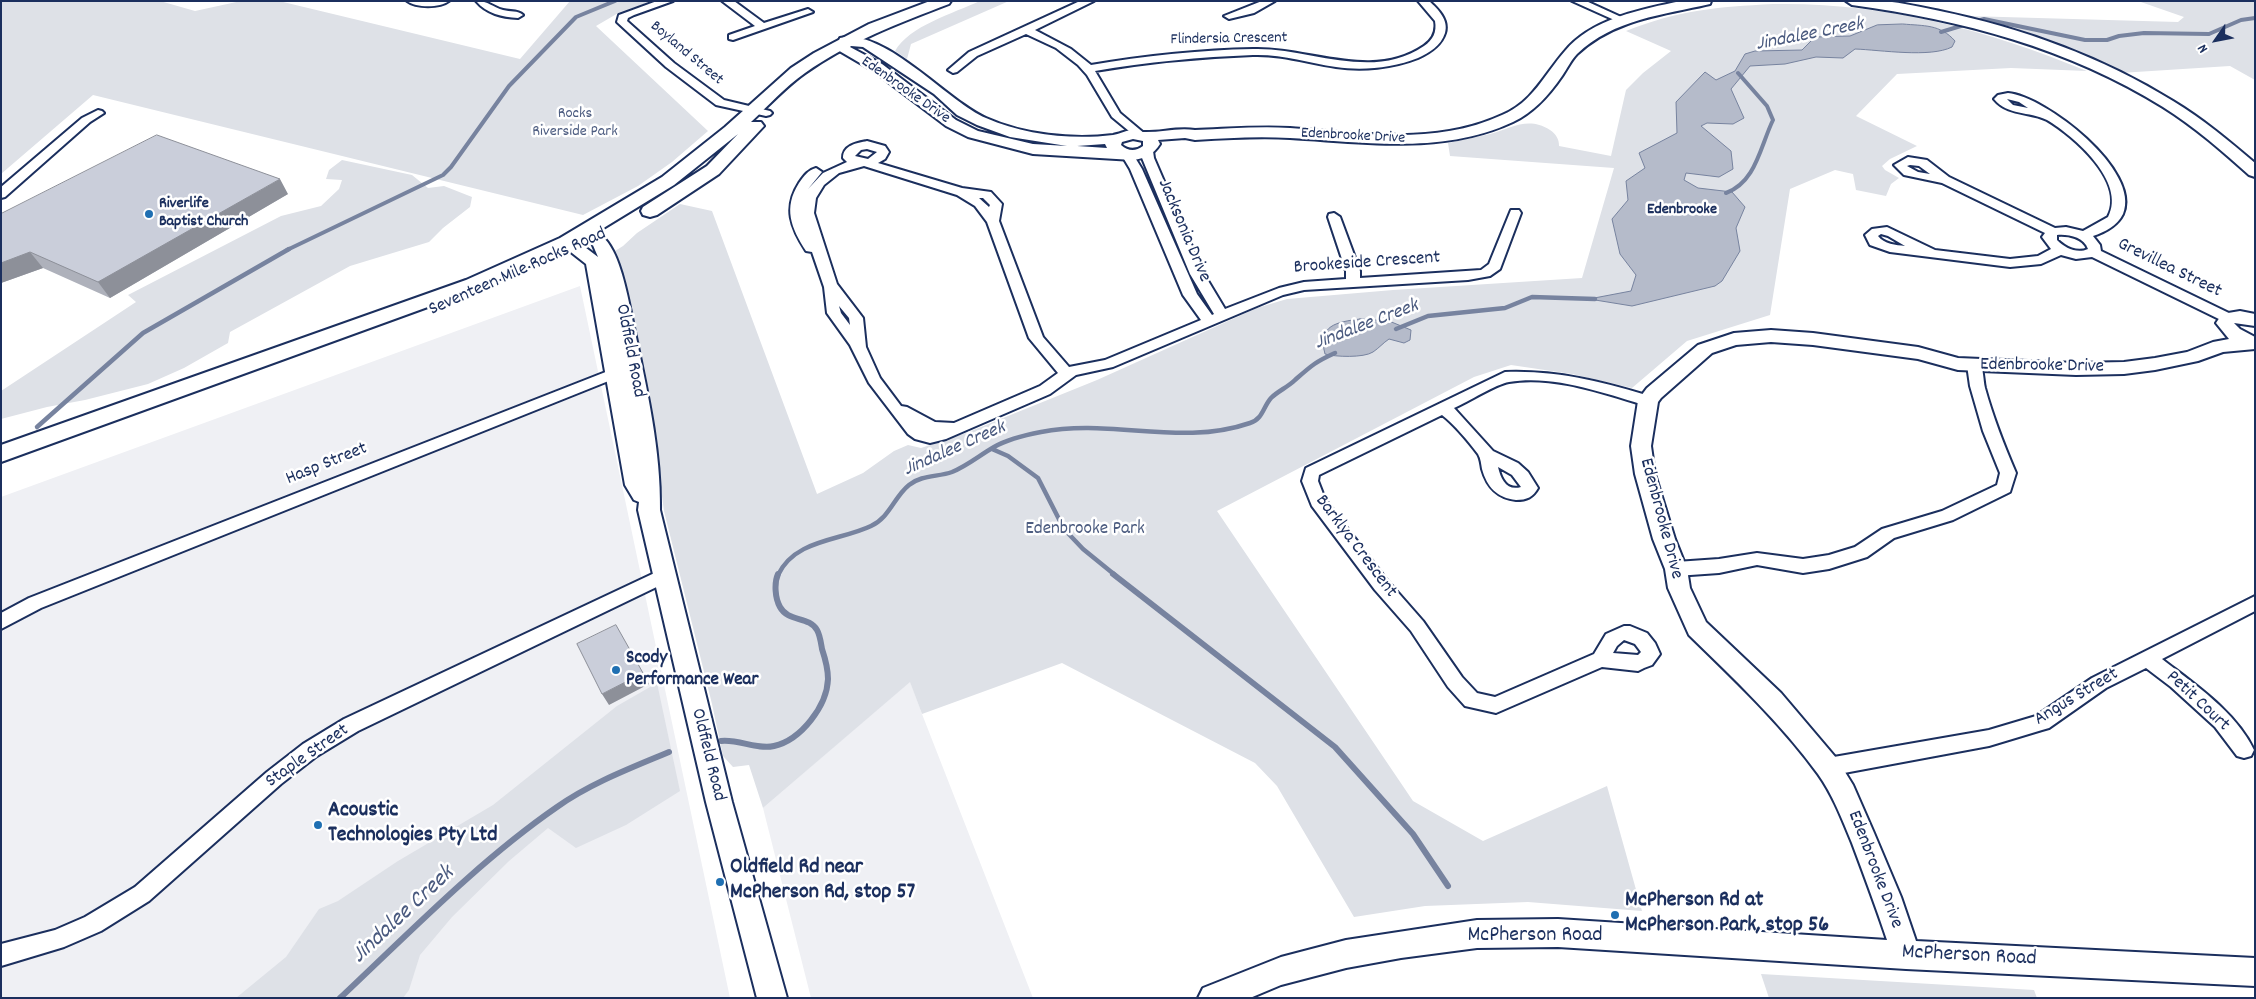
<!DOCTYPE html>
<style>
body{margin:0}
#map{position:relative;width:2256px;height:999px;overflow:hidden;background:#fff;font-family:Dekko,sans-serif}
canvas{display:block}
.frame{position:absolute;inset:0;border:2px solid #1b2f5e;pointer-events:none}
.north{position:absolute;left:2191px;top:15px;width:50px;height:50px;-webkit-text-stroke:4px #fff;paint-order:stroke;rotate:237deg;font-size:14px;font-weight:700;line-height:20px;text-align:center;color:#1b2f5e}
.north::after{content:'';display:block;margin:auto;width:18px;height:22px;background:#1b2f5e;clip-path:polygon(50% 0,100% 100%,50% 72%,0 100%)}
</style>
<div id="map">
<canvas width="2256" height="999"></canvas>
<div class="frame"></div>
<div class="north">N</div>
</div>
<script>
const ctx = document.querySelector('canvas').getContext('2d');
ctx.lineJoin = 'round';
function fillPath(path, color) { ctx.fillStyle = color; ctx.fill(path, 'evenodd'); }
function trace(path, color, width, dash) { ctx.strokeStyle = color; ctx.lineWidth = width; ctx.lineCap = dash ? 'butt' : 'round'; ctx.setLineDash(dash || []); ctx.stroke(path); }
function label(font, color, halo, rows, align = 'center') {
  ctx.font = font + ' Dekko,sans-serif'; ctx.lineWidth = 5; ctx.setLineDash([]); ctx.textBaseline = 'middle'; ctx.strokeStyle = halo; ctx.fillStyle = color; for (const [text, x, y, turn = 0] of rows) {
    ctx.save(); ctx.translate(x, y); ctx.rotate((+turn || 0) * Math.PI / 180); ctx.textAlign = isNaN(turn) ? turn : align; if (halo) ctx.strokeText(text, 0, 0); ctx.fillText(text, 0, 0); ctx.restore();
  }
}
const built = new Path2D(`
 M580,286L730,998H1V497Z
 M910,681L922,714L1033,998H811L763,808Z`);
const green = new Path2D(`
 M1,1H160L195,11L241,1H279L520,59L570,1H653L620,12L596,26L708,131L672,162L638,186L583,215L93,95L1,174Z
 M980,1H1009L911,44L907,59L895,51C909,26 954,13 980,1Z
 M1883,1L1913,4L1968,16L2178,22L2184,17L2138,1H2255V80L2230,66L2120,73L2075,54Z
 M1773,4C1883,2 1985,29 2087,71L2011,68L1897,74L1856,116L1917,146L1890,159L1882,166L1885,170L1899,178L1891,184L1886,196L1856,190L1853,174L1835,170L1790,189L1770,315L1687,341L1632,388L1572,374L1511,365L1474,377L1217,511L1413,801L1483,841L1607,786L1642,911L1528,902L1425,906L1354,917L1277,786L1255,763L1062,663L922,714L910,682L763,808L749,765L733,767L723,756L712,704L664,511L645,369L615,251L623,246L637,233L680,204L712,211L817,494L863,473L894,451L908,445L921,448L966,433L1097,380L1257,308L1287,299L1393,290L1582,278L1614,168L1450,156L1448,143C1462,140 1477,137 1490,134C1512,128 1528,116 1550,130C1556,134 1559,139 1559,146L1611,156L1626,90L1643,73L1671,51L1626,31C1679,10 1717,7 1773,4Z
 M342,160L412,175L428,188L444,186L472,197L470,207L443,228L429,242L350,266L230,332L228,343L184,368L148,384L85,400L47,407L1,419V391L136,302L128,295L281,216L321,206L339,189L342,180L326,179L329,170Z
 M657,683L680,791L626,825L576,848L548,828L509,861L452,917L420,955L409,990L403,998H236L286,957L319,909L338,901L398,861L493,805L617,706Z
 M1761,974L2034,990L2037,998H1769Z`);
const water = new Path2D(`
 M1903,24C1924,26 1940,24 1955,41L1952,47C1930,58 1881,50 1855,49L1843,58L1816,57L1785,64L1750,66L1731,89L1744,118L1733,124L1707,123L1701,126L1731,151L1733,169L1719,177L1686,173L1684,180L1698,188L1732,192L1745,207L1736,228L1740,251L1722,281L1715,286L1632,306L1589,299L1631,291L1636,275L1620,254L1612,219L1628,200L1626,181L1645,168L1639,153L1677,133L1676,102L1705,72L1716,80L1735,71L1745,54L1755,51L1802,50L1815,37L1850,36L1877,25Z
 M1360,319L1389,321L1411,330L1410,340L1404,343L1389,339C1383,343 1379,348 1373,352C1364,358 1335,357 1325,354C1317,325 1337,322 1360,319Z`);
const streamFar2 = new Path2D(`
 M1941,32L1984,19L2085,40H2107L2119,36L2144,33L2209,34L2241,20L2255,18
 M1726,193C1756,182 1760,147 1773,120L1767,106L1738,73
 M287,250L443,175L451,167L509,86L576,17L615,1`);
const streamFar1 = new Path2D(`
 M1396,329L1428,316L1505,308L1532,297L1595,299
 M37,427L143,333L289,249
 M992,449L1008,456L1038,478L1064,529L1083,549L1115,575
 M778,575C795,539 840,541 871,526C890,517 894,497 909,485C921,475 938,477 952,472C967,466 980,455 994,447C1008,439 1025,435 1041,432C1111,418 1181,447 1250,423C1263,419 1263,407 1271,398C1278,391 1288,387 1295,380C1311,366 1315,362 1335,353`);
const stream = new Path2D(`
 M1113,574L1335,747L1413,834L1448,886
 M721,741C739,739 757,750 774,746C801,740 827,706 828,679C828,669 825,658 822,649C821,643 820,635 817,630C809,616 788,622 780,607C775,598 774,583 778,574
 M340,998C408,934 480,860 557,807C591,783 631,768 669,752`);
const minor = new Path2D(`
 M407,1H449C440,8 416,8 407,1Z
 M476,1C489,1 492,7 503,10C510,12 518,10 523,15L518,18C502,17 487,14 476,1Z
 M657,1H673L634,15L628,18L627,21L674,63L724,100L770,111L772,113L770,115L766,116L716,105L666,67L617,22L619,15Z
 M722,1H734L764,23L808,9L813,12L733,40L729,39V35L755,26Z
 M1080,1H1094L1035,30L1071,49L1091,65C1144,56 1198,50 1253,49C1309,47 1371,82 1424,46C1433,40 1437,32 1435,21L1418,1H1429C1438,9 1449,20 1445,33C1441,46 1429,53 1418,58C1393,68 1362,71 1336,67C1308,63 1282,54 1253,55C1200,57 1147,62 1095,71L1120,113L1145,134L1139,138L1135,136L1112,117L1087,75L1078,65L1056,48L1026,34L977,56L957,72L953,73L948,70L969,52Z
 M1262,1H1275L1254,13L1229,19L1224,16Z
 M1572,1H1586L1630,21L1629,23H1621Z
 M2008,93C2045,96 2142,171 2123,214C2117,226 2105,232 2093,236L2100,245L2101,251L2233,315L2235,318L2233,321H2223L2092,257L2076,259L2061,255L2041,264L2010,267L1890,252L1870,245L1865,235L1872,229L1887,227L1935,250L2010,259L2038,256L2051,249L2042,237L2045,233L1942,183L1904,175L1894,165L1908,157L1927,160L1949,177L2055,228L2066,227L2083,231L2108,217C2127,182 2074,136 2047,120C2029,111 2008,116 1994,99L1998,95ZM2007,99L2019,102L2028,108L2013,105ZM1910,165L1919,166L1930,174L1918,172L1907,166ZM1881,234L1888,236L1905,246C1896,245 1884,244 1878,236ZM2057,235C2068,234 2084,237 2088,249C2077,254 2065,248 2057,240Z
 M98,110L102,111L104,113L90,122L5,197L1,198V187L82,118Z
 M867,141L885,146L889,152L885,159L878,163L962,188L991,192L1002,204L999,221L1043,337L1069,367L1105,360L1201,320L1183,295L1130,169L1121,154L1123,151H1131L1142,169L1197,294L1212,315L1214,314L1190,274L1142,158L1143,148L1147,147L1153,151L1154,158L1204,274L1225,309L1279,288L1304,282L1346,279V271L1328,217L1329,214L1334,213L1340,217L1360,271V278L1481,270L1489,264L1511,210H1519L1521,213L1500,269L1490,276L1468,280L1304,290L1283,295L1113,367L1076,375L1050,394L946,439L930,443L915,439L908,434L869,383L850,345L827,313L824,287L812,252L806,251C791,228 783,208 799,183C804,176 808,170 816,168L822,172L808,189L823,173L847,162L843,158C843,145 857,143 867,141ZM867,149L877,152L868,159L855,156L861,150ZM864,166L957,195L975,206L987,222L1029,338L1058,373L1040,386L954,423L935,422L907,407L901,406L880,378L866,347L863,318L837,284L814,213L816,198L824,185L839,173ZM979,198H983L990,205L989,207ZM839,306L849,318L850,325L841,313Z
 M1974,360L1979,362C1984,369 1983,380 1985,388C1993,417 2004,445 2016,473L2010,492L1953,520L1894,538L1867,557L1829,569L1803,573L1757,565L1719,573L1676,576L1670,574L1667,569L1670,564L1676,562L1719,559L1757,553L1803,559L1829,555L1855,547L1882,529L1942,511L1997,485L2000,473L1983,431L1970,386L1967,365L1969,362Z
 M626,364L631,366L633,369L631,372L41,608L1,629V613L29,598Z
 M1505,372C1557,370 1604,382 1653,397L1656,401L1653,405L1648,406C1606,394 1554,374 1509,382C1496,384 1468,402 1454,408L1493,451L1518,463L1528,472L1538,488C1533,497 1527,500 1516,500C1497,498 1487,487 1482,469C1481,464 1481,459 1478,454C1468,441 1455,425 1442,415L1319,475L1318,481L1325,499L1387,580L1423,621L1462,677L1477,693L1495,697L1594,654L1606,634L1624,626H1630L1647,633L1655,643L1660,654L1652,665L1644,668L1638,671L1602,667L1496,713L1465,706L1448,687L1411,631L1375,590L1312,506L1302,481L1306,468ZM1498,467L1512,475L1521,487C1507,491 1501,480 1498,467ZM1624,640L1635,644L1641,652L1638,655L1613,653L1617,646Z
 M663,569L669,571L672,576L669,581L358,731L317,756L281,784L149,901L101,931L64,947L1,966V944L55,930L85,917L135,887L267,772L303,744L344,719Z
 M2255,596V611L2162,659C2194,684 2236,712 2254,750L2251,756L2244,758L2237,756L2215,727L2171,687L2146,668L2106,688L2049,728L2042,730L1989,746L1828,776L1821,773L1818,767L1821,761L1828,758L1989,730L2036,716L2092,678Z`);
const tertiary = new Path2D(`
 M1681,1H1711L1710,4C1663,15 1614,19 1577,54C1571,60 1567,69 1562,76C1549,95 1534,112 1513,122C1442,155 1364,142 1290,138C1258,136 1226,138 1195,140L1185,138L1158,140L1160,144C1153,155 1146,158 1133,160L1033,154L968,137L946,126L872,70L836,49L840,38C884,27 947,101 986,118C1024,135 1072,140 1113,135C1119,134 1125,131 1131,130C1135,129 1138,131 1142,132C1160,133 1177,127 1195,130C1226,129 1258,126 1290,128C1360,133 1435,146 1502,115C1533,102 1544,75 1565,51C1591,19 1642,9 1681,1ZM851,46L863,47L934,94L957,115L977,125L1010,137L1067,146L1033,144L978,131L956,120L882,64L850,47ZM1133,139L1143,141V146C1135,152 1128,151 1121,145L1122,142ZM1105,144L1107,148L1077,146Z
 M1846,1C1858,1 1871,0 1884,1C1903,3 1921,7 1940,11C2022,28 2102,57 2173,101C2203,119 2229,141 2255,163V177L2249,175C2222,151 2195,127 2163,107C2068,48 1962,20 1852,5Z
 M585,227C598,230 607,239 613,251C624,272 630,308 635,332C647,390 661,451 660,510L732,802L787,998H757L706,802L638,510L639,502L634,500L625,485L586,264L558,242L561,238H573L598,257L592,243L577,232L579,228Z
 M2240,311L2255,314V326L2234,323L2240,329L2255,337V349L2223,352L2198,361L2155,370L2124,374L2076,375L1958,370L1918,359L1813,345L1771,342L1736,345L1712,353L1661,398L1658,402L1651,446L1655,474L1675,539L1687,569L1690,588L1706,622L1781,693L1837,759L1853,785L1874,833L1901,897L1916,941L2255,958V986L1906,969L1558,947L1477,948L1401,958L1346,968L1281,985L1250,998H1198L1203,988L1281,957L1346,940L1477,920L1558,919L1887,940C1876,907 1864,875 1852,843C1842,819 1833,795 1818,774C1781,723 1734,679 1689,635L1668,588L1665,569L1653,539L1635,474L1631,446L1638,401L1641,396L1647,388L1698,345L1734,333L1771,330L1813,333L1918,347L1958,358L2076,363L2124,362L2155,358L2187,352L2213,342L2229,339L2216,323L2222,314Z`);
const secondary = new Path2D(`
 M930,1H951L949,4C899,23 849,42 805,73C785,87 768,106 751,122H761L764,126L719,174L657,215L650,217L643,215L641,211L643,207L707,166L738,134L674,185L574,246L480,288L1,462V445L466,280L560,238L662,177L725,127L791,68L814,53L869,24Z`);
const wall = new Path2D(`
 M288,194L110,298L43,268L1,283V214Z`);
const shadedWall = new Path2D(`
 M280,179L288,194L110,298L98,282Z
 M30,252L43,268L1,283V263Z
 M643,673L649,684L609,705L602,694Z`);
const building = new Path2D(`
 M157,135L280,179L98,282L30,252L1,263V214Z
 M616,625L643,673L602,694L577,644Z`);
const markers = [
 [149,214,5,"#1f6fb2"],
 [616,670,5,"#1f6fb2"],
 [318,825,5,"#1f6fb2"],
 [720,882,5,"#1f6fb2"],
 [1615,915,5,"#1f6fb2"]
];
const farStreetnames = [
 ["Flindersia Crescent",1229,40,-1],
 ["Boyland Street",686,54,40],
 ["Edenbrooke Drive",905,91,35],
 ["Edenbrooke Drive",1353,137,3]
];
const farParknames = [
 ["Rocks",575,115],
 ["Riverside Park",575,133]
];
const farPoinames = [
 ["Riverlife",159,205],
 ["Baptist Church",159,223]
];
const farNeighbourhoodnames = [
 ["Edenbrooke",1682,211]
];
const streetNames = [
 ["Jacksonia Drive",1183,231,67],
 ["Brookeside Crescent",1367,264,-4],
 ["Grevillea Street",2169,269,26],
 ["Seventeen Mile Rocks Road",518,273,-24],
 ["Oldfield Road",629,351,79],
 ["Edenbrooke Drive",2042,367,1],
 ["Hasp Street",327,465,-22],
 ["Edenbrooke Drive",1660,519,75],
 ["Barklya Crescent",1355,547,53],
 ["Angus Street",2077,698,-31],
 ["Petit Court",2197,702,43],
 ["Oldfield Road",707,755,76],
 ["Staple Street",308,757,-35],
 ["Edenbrooke Drive",1874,870,69]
];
const parkNames = [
 ["Edenbrooke Park",1085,530]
];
const poiNames = [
 ["Scody",626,659],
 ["Performance Wear",626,681]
];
const waterNames = [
 ["Jindalee Creek",1810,36,-11],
 ["Jindalee Creek",1367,326,-21],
 ["Jindalee Creek",955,450,-24]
];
const nearPoinames = [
 ["Acoustic",328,812],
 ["Technologies Pty Ltd",328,837],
 ["Oldfield Rd near",730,869],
 ["McPherson Rd, stop 57",730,894],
 ["McPherson Rd at",1625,902],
 ["McPherson Park, stop 56",1625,927]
];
const nearStreetnames = [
 ["McPherson Road",1535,937],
 ["McPherson Road",1969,957,3]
];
const nearWaternames = [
 ["Jindalee Creek",404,916,-43]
];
fillPath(built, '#eff0f4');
fillPath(green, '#dee1e7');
fillPath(water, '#b5bbca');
trace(water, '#77839f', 1);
trace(streamFar2, '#77839f', 4);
trace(streamFar1, '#77839f', 4.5);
trace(stream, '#77839f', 6);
trace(minor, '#1b2f5e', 4);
trace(tertiary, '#1b2f5e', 4);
trace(secondary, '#1b2f5e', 4);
fillPath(minor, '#fff');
fillPath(tertiary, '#fff');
fillPath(secondary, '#fff');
fillPath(wall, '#aeb1bb');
fillPath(shadedWall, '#8d9099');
fillPath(building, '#caceda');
trace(building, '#8d9099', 1);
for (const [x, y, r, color] of markers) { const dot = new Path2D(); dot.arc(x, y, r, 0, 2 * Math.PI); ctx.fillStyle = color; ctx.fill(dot); trace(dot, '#fff', 2); }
label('16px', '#1b2f5e', '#fff', farStreetnames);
label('16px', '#4c5c80', '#fff', farParknames);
label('bold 16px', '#1b2f5e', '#fff', farPoinames, 'left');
label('bold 16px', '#1b2f5e', '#fff', farNeighbourhoodnames);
label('19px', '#1b2f5e', '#fff', streetNames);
label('19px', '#4c5c80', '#fff', parkNames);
label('bold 19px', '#1b2f5e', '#fff', poiNames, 'left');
label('italic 20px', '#49597e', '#fff', waterNames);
label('bold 22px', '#1b2f5e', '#fff', nearPoinames, 'left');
label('22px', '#1b2f5e', '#fff', nearStreetnames);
label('italic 24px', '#49597e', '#fff', nearWaternames);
</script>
